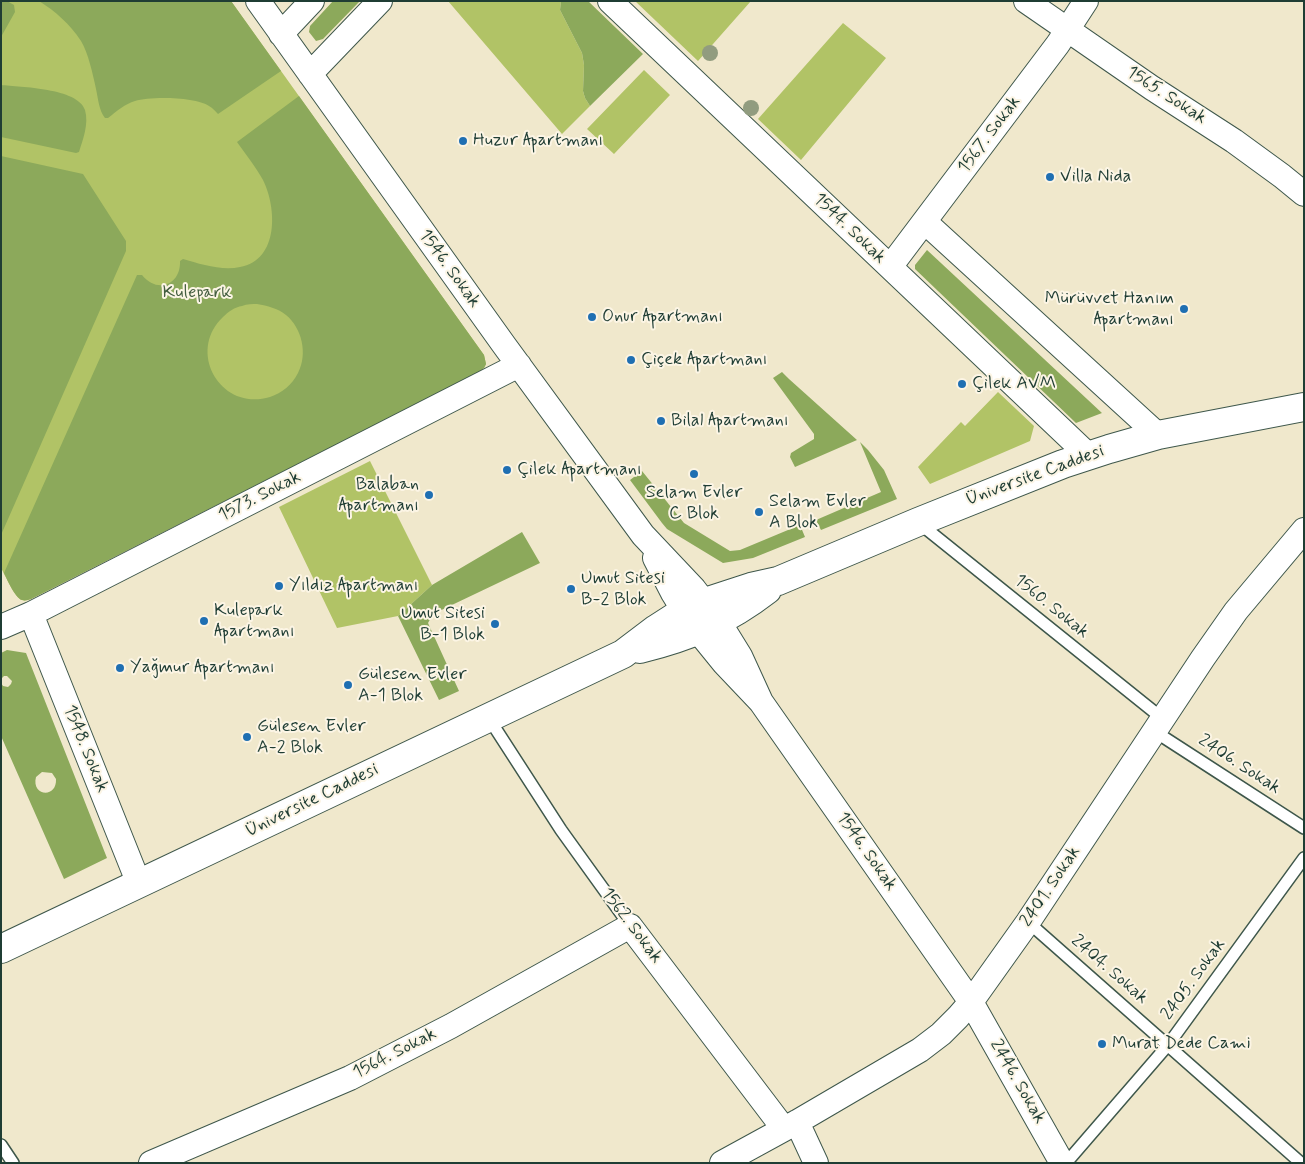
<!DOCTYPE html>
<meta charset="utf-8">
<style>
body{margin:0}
#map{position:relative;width:1305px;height:1164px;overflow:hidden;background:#f0e8cc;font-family:Mynerve,sans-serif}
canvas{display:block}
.frame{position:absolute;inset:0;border:2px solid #1f3d34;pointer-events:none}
</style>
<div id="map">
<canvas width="1305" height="1164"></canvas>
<div class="frame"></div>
</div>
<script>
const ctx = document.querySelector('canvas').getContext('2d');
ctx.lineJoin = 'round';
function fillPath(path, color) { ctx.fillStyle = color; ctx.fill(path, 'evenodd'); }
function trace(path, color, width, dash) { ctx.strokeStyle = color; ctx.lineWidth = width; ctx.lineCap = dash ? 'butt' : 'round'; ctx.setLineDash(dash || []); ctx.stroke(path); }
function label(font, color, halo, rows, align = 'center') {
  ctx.font = font + ' Mynerve,sans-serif'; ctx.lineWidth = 4; ctx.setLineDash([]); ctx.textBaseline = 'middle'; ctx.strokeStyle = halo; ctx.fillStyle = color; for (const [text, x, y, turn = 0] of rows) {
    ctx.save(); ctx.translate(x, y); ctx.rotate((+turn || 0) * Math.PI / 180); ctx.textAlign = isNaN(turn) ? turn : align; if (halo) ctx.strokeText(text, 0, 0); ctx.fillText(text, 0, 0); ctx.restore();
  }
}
const green = new Path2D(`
 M1,1H231L484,355L486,364L484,368L479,372L31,599C28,600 25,601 22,600C15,598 5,575 1,568Z
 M448,1H561L560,10L582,53L584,65L583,91L585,98L590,106L562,134Z
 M635,1H751L698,61Z
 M843,23L886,58L801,160L758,119Z
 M644,70L670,95L614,154L587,129Z
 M998,392L1034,426L1030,441L930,484L918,467L961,422L965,426Z
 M370,461L432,585L398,616L337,628L279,507Z`);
const forest = new Path2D(`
 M1,1H7L14,5L15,12L1,37Z
 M39,1H231L281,71L218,114C215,111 213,108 209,106C196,97 151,96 135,101C125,104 117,111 108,118H105C99,111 98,98 96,89C93,75 88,52 81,41C70,24 55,11 39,1Z
 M333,1H360L323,39L316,41L309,32L310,26Z
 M561,1H588L643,54L590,106L585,98L583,91L584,65L582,53L560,10Z
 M1,85C20,87 78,88 85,110C89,124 83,139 79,152L76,153L1,137Z
 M299,96L484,355L486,364L484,368L479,372L31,599C28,600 25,601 22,600C15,598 7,579 4,573L137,275H142C157,294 181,285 180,261L183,259C200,264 222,271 240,267C279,260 277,208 263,180C256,167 246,155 237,142ZM257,304C268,306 277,308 286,315C302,328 308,354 298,373C292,385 282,393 270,397C221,412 186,352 223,317C228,312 235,307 242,306C247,304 253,304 257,304Z
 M1,156L83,174L126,241V251L1,535Z
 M927,250L1102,413L1076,423L915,269V265Z
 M782,372L789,379L857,440L795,467L790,457L791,453L814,439V434L773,378Z
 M860,442L868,450L884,470L897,499L821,530L816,520L881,492Z
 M642,471L684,523L730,551L740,550L800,525L805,537L753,558L723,563L667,529L662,523L630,480Z
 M522,532L540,563L433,614L428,623L459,691L439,700L398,616L432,585Z
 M7,650L26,653L107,858L64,879L1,736V683L3,686L8,687L11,684L12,681L7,676H4L1,679V653ZM42,772L52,773L56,779C57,799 31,796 36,777Z`);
const lane = new Path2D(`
 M919,523L1163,719
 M488,717L561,830L630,926
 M1154,731L1304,828
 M1028,922L1301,1163
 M1,1145L13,1163
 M1066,1163L1168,1045L1304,858`);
const street = new Path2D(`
 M258,1L504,345L643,535L694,589L719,622L740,656L761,702
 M610,1L1089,456
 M1026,1L1152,88L1234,141L1282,176L1304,194
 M281,34L312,1
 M310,74L380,1
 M925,222L1158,435
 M890,267L1058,44L1086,1
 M655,558L673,593L684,611L698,631L724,663L761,702L971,1002L1062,1163
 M31,614L139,884
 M1,627L31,614L519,365
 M797,1122L816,1163
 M151,1163L350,1078L451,1026L630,926L784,1129
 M722,1163L797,1122L920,1050L941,1034L958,1017L971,1002L1028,922L1203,658L1236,611L1304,530`);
const secondary = new Path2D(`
 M640,649C689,637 727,621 767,590
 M1,949L623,654L656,629L684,611L705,602L751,587L778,581L918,522L1063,464L1109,449L1158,435L1304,407`);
const trees = [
 [710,53],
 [751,108]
];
const markers = [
 [463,141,5,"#1f6fb2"],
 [1050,177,5,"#1f6fb2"],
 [1184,309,5,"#1f6fb2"],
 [592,317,5,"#1f6fb2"],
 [631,360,5,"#1f6fb2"],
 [962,384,5,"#1f6fb2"],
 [661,421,5,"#1f6fb2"],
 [507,470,5,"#1f6fb2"],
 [694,474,5,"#1f6fb2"],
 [429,495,5,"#1f6fb2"],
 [759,512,5,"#1f6fb2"],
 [279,586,5,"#1f6fb2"],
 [571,589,5,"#1f6fb2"],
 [204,621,5,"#1f6fb2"],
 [495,624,5,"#1f6fb2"],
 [120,668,5,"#1f6fb2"],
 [348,685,5,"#1f6fb2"],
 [247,737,5,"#1f6fb2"],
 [1102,1044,5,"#1f6fb2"]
];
const streetNames = [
 ["1565. Sokak",1166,96,33],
 ["1567. Sokak",990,135,-53],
 ["1544. Sokak",849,229,44],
 ["1546. Sokak",449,269,54],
 ["Üniversite Caddesi",1035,476,-20],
 ["1573. Sokak",260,497,-27],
 ["1560. Sokak",1051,607,39],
 ["1548. Sokak",85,749,68],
 ["2406. Sokak",1239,765,33],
 ["Üniversite Caddesi",312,801,-26],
 ["1546. Sokak",866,852,55],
 ["2401. Sokak",1051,887,-56],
 ["1562. Sokak",631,926,53],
 ["2404. Sokak",1109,970,41],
 ["2405. Sokak",1194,980,-54],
 ["1564. Sokak",395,1054,-27],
 ["2446. Sokak",1017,1082,60]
];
const poiNames = [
 ["Huzur Apartmanı",473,141],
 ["Villa Nida",1060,177],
 ["Mürüvvet Hanım",1174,299,"right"],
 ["Apartmanı",1174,320,"right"],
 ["Onur Apartmanı",602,317],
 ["Çiçek Apartmanı",641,360],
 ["Çilek AVM",972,384],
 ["Bilal Apartmanı",671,421],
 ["Çilek Apartmanı",517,470],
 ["Balaban",419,485,"right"],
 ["Apartmanı",419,506,"right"],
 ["Selam Evler",694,493,"center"],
 ["C Blok",694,514,"center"],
 ["Selam Evler",769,502],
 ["A Blok",769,523],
 ["Umut Sitesi",581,579],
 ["B-2 Blok",581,600],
 ["Yıldız Apartmanı",289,586],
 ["Kulepark",214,611],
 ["Apartmanı",214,632],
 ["Umut Sitesi",485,614,"right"],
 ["B-1 Blok",485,635,"right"],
 ["Yağmur Apartmanı",130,668],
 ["Gülesen Evler",358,675],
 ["A-1 Blok",358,696],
 ["Gülesen Evler",257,727],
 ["A-2 Blok",257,748],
 ["Murat Dede Cami",1112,1044]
];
const parkNames = [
 ["Kulepark",197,293]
];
fillPath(green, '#b1c366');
fillPath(forest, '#8ca95b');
trace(lane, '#3e574b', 14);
trace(street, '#3e574b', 26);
trace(secondary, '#3e574b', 30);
trace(lane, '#fff', 11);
trace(street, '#fff', 24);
trace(secondary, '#fff', 28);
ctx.fillStyle = '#919c7f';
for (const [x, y] of trees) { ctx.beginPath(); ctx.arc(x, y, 8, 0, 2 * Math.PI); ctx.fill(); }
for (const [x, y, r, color] of markers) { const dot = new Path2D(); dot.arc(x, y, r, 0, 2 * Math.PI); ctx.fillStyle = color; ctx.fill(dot); trace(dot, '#fcf5e5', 2); }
label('18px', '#1f3d34', '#fcf5e5', streetNames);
label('18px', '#1f3d34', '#fcf5e5', poiNames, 'left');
label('18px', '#445e40', '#fcf5e5', parkNames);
</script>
